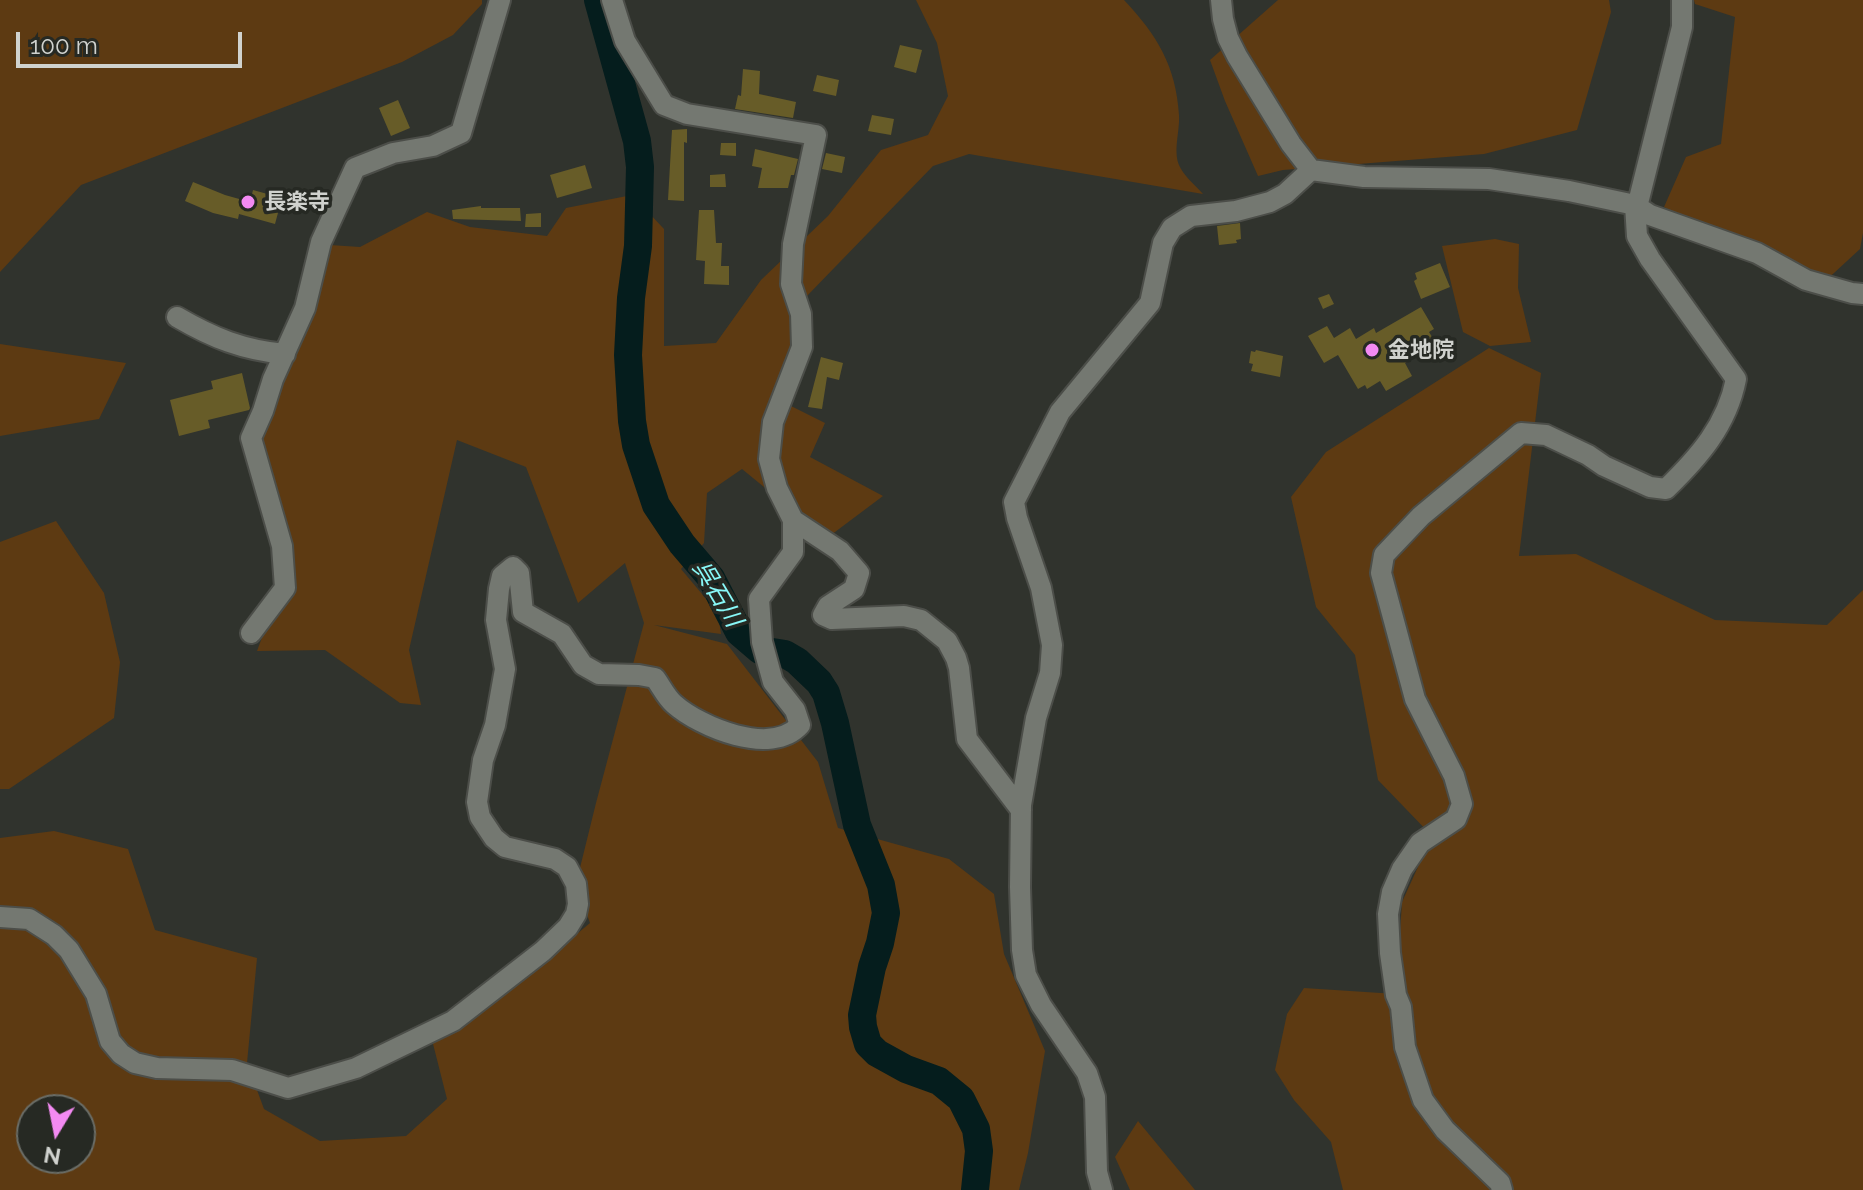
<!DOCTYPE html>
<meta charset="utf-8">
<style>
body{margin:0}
#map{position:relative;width:1863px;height:1190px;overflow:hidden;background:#30332d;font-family:Raleway,sans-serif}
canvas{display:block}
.north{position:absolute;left:16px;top:1094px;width:80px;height:80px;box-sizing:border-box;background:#262923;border:2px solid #6a6d67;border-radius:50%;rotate:190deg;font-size:22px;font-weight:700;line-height:32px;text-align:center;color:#d0d2ce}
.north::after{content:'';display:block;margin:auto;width:28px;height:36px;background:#f38af2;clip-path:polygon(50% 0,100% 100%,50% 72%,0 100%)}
.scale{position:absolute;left:16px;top:32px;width:226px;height:36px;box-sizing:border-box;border:4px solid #d0d2ce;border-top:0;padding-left:10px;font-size:24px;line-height:28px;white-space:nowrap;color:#d0d2ce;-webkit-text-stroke:6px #262923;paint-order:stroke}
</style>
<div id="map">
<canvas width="1863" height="1190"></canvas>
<div class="north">N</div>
<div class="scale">100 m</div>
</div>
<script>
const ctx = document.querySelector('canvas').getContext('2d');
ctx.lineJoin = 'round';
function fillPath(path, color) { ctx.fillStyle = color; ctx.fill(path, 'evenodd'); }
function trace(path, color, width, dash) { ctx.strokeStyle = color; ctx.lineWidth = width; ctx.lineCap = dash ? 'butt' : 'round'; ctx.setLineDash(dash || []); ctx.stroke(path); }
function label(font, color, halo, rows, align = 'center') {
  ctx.font = font + ' Raleway,"Noto Sans JP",sans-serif'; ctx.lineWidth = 7; ctx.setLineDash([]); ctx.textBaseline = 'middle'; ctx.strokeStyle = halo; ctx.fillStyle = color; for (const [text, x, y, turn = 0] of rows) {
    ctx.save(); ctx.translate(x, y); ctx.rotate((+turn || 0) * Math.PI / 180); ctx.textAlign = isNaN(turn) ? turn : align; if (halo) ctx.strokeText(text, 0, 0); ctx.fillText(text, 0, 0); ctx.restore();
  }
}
const green = new Path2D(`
 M0,0H482V4L453,35L402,62L81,185L0,272Z
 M916,0H1124C1157,35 1176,66 1179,115C1180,131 1173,150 1179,165C1183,175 1195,185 1203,194L969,154L933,166L805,298L781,401L825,423L810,457L883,496L831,535L786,505L742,469L707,493L704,543L681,569L718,613L721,634L654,625L727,644L818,762L838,828L949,859L994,894L1004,954L1045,1051L1028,1153L1019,1190H0V838L54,831L128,849L155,930L257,958L247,1063L264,1109L320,1141L406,1136L447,1099L430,1032L524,978L590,923L576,884L596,803L644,623L625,563L578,603L526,467L457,440L409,650L421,705L400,703L325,650L257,651L284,578L251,438L299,322L315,244L360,247L427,212L470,227L547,236L566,208L632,195L664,229V346L716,343L761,280L828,216L881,150L928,135L948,96L937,43ZM32,1110H80V1158H32Z
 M1278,0H1609L1611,12L1577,130L1484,154L1283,170L1258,176L1225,101L1210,60Z
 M1694,0H1863V233L1860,249L1821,285L1664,207L1686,157L1721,144L1735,17L1695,4Z
 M1495,239L1519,244L1518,288L1531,342L1490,346L1463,332L1442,246Z
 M0,344L126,363L99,419L0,436Z
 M1489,348L1541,373L1519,556L1576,554L1715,620L1827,625L1863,590V1190H1343L1331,1142L1294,1100L1275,1070L1287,1014L1304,988L1396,994L1402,902L1432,836L1378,780L1355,655L1316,607L1291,497L1326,452Z
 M56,521L104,593L120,662L114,718L9,789H0V542Z
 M1138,1121L1195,1190H1130L1115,1157Z`);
const river = new Path2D(`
 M598,0L637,141L640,167L638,246L631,298L628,355L632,421L636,445L656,505L682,544L711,578L739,632L760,650L785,654L797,661L819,682L826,693L835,723L857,825L881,885L886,913L880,943L872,967L862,1015L863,1027L868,1044L877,1053L906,1069L939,1081L961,1099L976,1129L979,1151L975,1190`);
const building = new Path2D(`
 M900,45L922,50L916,73L894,67Z
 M743,69L760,71L759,94L796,102L793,118L735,109L738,95L741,96Z
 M817,75L839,80L836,96L813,91Z
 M398,100L410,128L391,136L379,108Z
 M872,115L894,119L891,135L868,131Z
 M687,129V143L684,142V201L668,200L672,130Z
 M721,143H736V156L720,155Z
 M755,149L798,159L794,175H791L788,188H758L762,168L752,166Z
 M826,153L845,157L842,173L822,169Z
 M585,165L592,188L557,198L550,175Z
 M725,174L726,187H710V175Z
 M193,182L225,195L250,202L253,190L282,198L275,224L239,214L238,219L213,213L185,201Z
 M481,206V208H520L521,221L453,219L452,210Z
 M699,210H714L716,243H722L721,266H729V285L704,284L705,261L696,260Z
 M541,213V227H525L526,214Z
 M1240,223L1241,239L1236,240L1237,243L1219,245L1217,226Z
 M1440,263L1450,287L1421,299L1414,281L1417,279L1415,273Z
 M1329,294L1334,304L1323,309L1318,298Z
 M1421,307L1434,329L1429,332L1437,345L1405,363L1412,376L1386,391L1380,381L1367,389L1365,385L1358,389L1338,355L1324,363L1308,336L1327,326L1334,338L1350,328L1356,339L1374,328L1376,333Z
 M1256,350L1283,356L1280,377L1251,371L1253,364L1249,363L1251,351L1255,352Z
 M821,357L843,363L839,380L827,377L822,409L808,407Z
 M242,373L250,408L249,410L208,420L210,428L179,436L170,400L213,389L211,381Z`);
const minor = new Path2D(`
 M1221,0L1223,19L1228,38L1237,56L1291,144L1311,170
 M1637,207L1682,27V0
 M177,317C213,338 243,350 285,354
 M793,520L840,551L859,573L854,589L828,606L823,615L832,619L904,616L921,620L947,641L956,658L959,668L967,739L1021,810
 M251,633L285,588L282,546L251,438L263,411L273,379L305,308L321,242L355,168L393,153L433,146L461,133L500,0
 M0,917L29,919L54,935L69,950L96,994L110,1041L121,1054L135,1063L157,1068L232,1070L288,1088L356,1068L453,1021L543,951L568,927L576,914L578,904L576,884L567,867L555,859L505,847L494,838L480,817L477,802L483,760L495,725L505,669L496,620L499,589L502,576L513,567L519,573L523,612L562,634L583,665L599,674L639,675L655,678C661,686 666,697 674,704C700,727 771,757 800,725L795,710L773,682L762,642L759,599L793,552V520L777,488L769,459L773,422L802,347L801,314L791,284L793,244L816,135L687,114L664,105L625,41L612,0
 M1102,1190L1097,1172L1095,1097L1087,1073L1041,1005L1026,975L1022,950L1020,887L1021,805L1036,718L1050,673L1052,645L1041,588L1017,518L1014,502L1060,412L1150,303L1163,243L1172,228L1191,216L1236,211L1270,202L1285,194L1311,170L1364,177L1489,179L1569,191L1635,205L1650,215L1757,253L1806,280L1852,293L1863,294
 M1502,1190L1500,1183L1445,1130L1423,1100L1405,1047L1401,1007L1396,995L1390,953L1388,914L1392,892L1402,869L1420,843L1456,819L1462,804L1454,776L1415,699L1381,573L1384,555L1421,516L1521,433L1546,435L1588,455L1604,466L1650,487L1666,489C1699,457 1727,425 1736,379L1650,259L1637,236L1635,205`);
const markers = [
 [248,202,8,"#f38af2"],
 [1372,350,8,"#f38af2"]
];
const poiNames = [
 ["長楽寺",264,202],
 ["金地院",1388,350]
];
const waterNames = [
 ["呉石川",717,594,59]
];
fillPath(green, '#5d3a12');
trace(river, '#051d1d', 28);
fillPath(building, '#675c28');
trace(minor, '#4c4e49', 24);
trace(minor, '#747871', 20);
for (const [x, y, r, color] of markers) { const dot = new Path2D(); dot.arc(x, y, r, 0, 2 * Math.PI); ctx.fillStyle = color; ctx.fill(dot); trace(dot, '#262923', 3); }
label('bold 22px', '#d0d2ce', '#262923', poiNames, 'left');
label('italic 24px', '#88f8f8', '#262923', waterNames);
</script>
